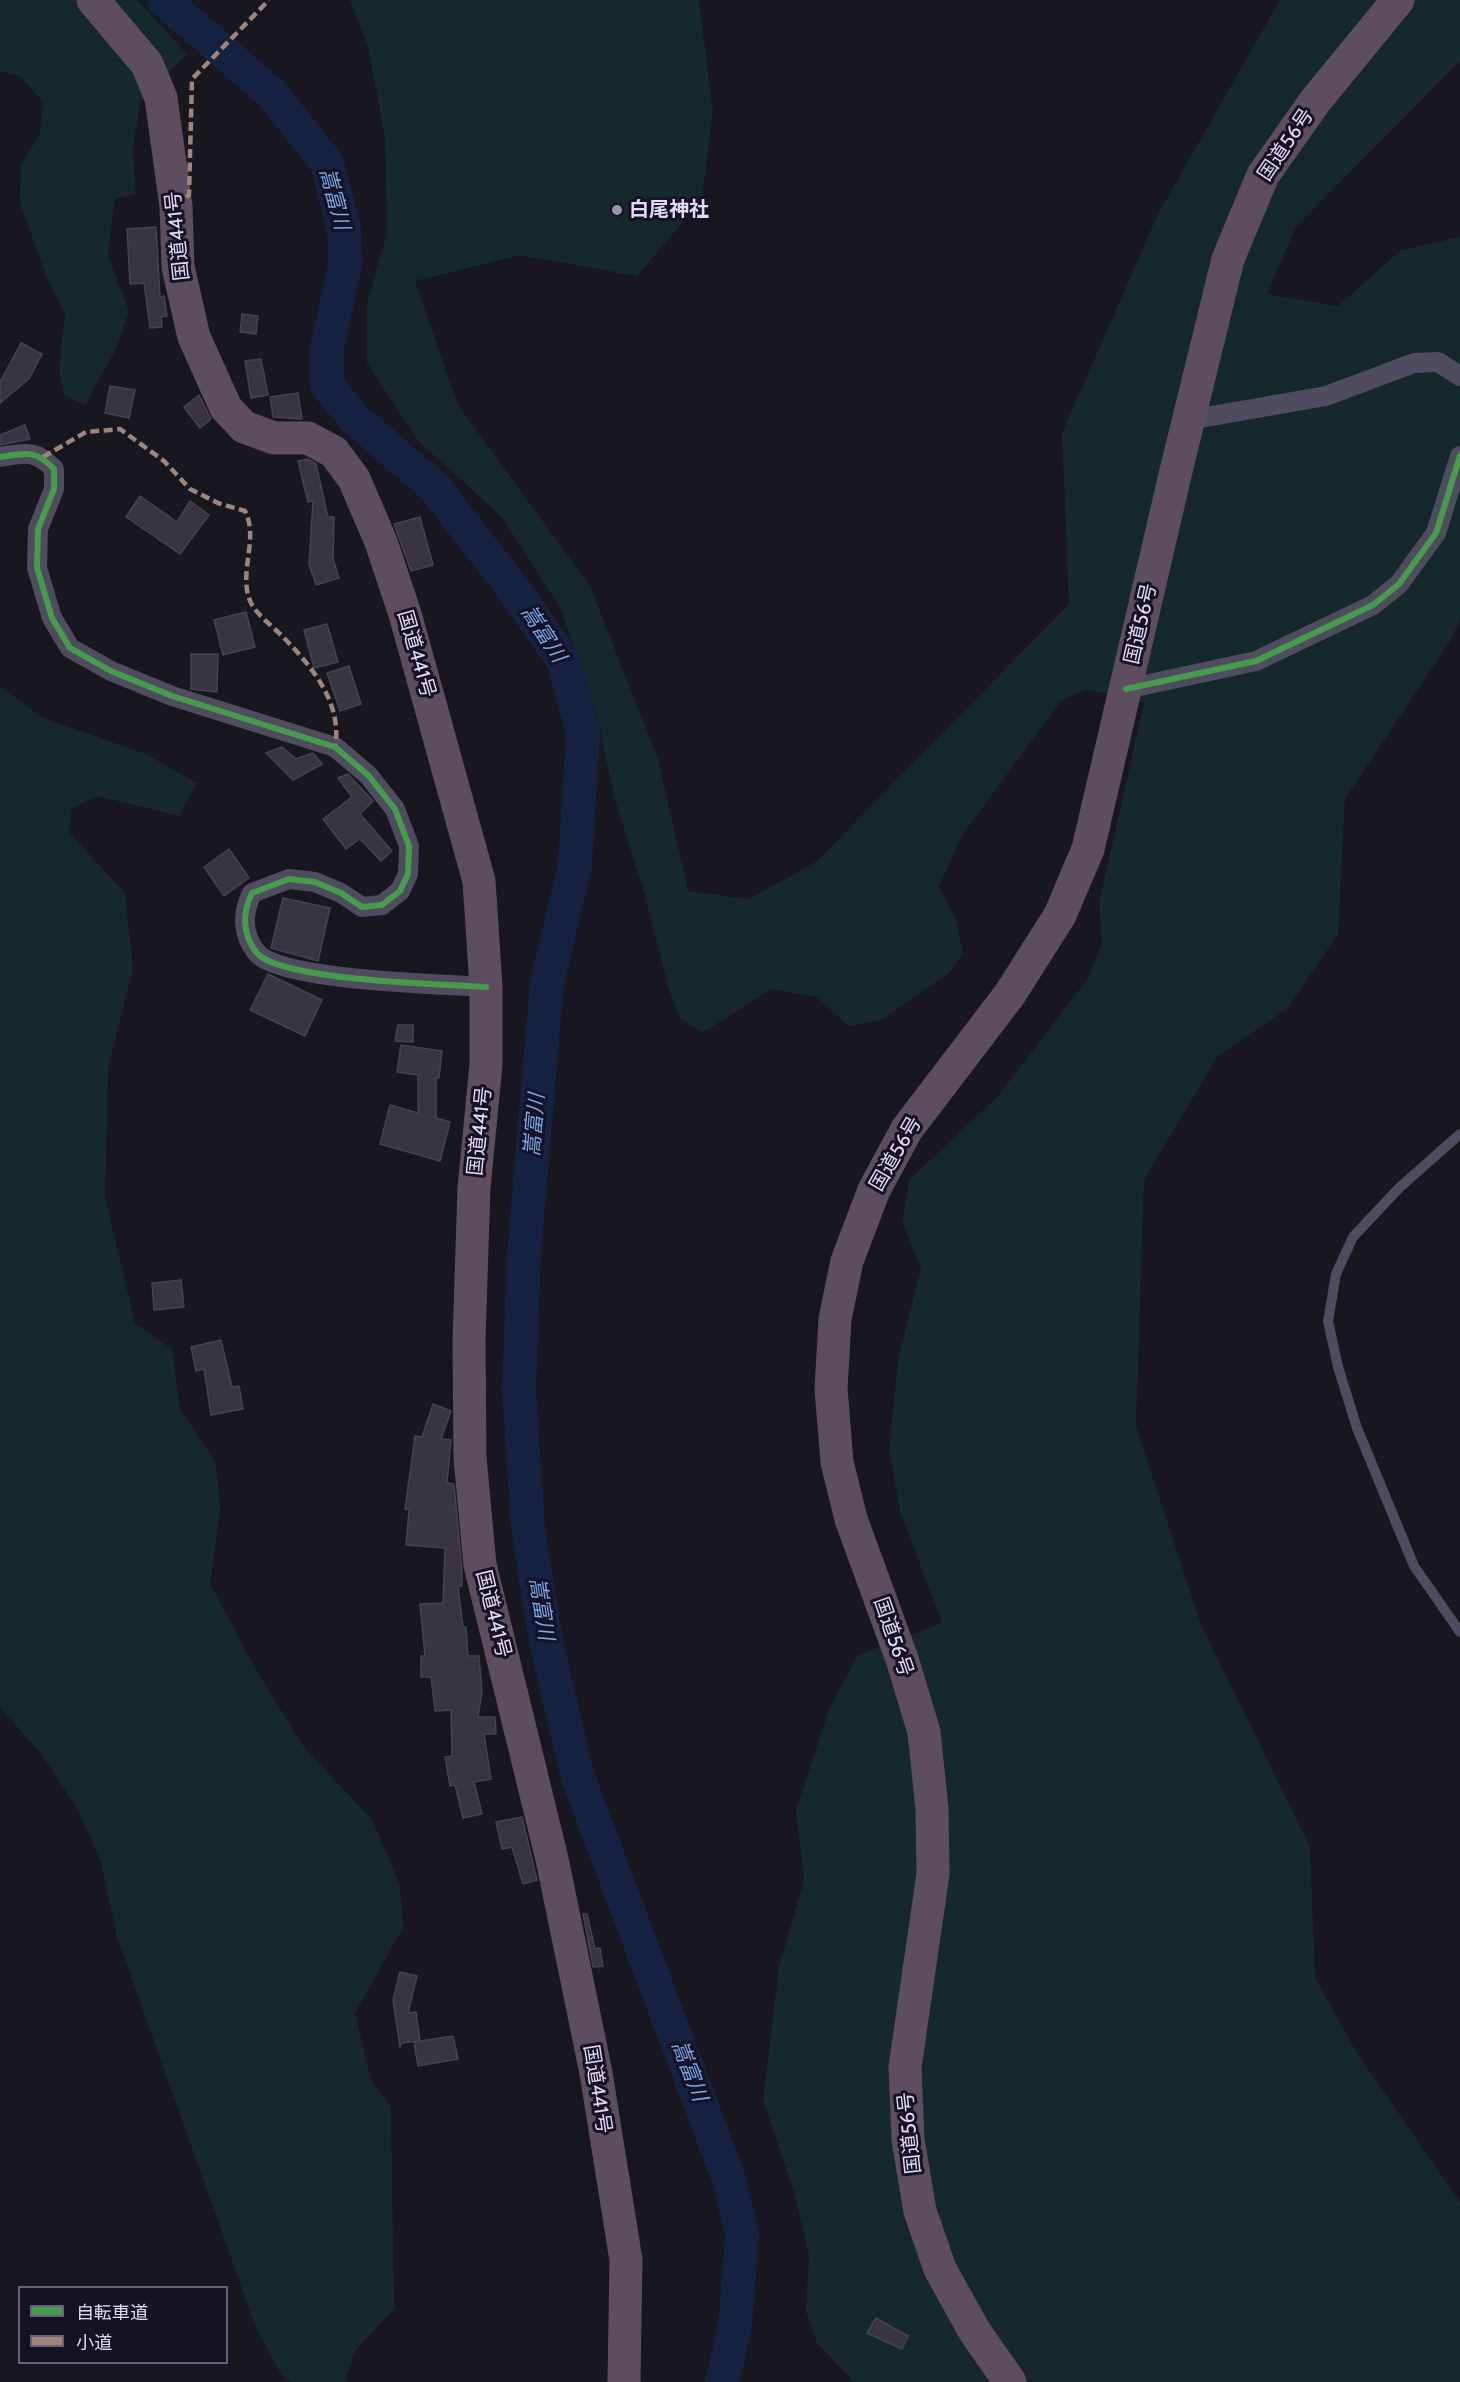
<!DOCTYPE html>
<meta charset="utf-8">
<style>
body{margin:0}
#map{position:relative;width:1460px;height:2382px;overflow:hidden;background:#18161f;font-family:Cabin,"Noto Sans JP",sans-serif}
canvas{display:block}
.legend{position:absolute;left:18px;top:2286px;width:210px;height:78px;box-sizing:border-box;background:#171223;border:2px solid #676279;margin:0;padding:8px 10px;list-style:none;font-size:18px;color:#e0d9fa}
.legend li{display:flex;align-items:center;gap:12px;height:30px}
.legend b{width:30px;border:2px solid #676279}
</style>
<div id="map">
<canvas width="1460" height="2382"></canvas>
<ul class="legend">
<li><b style="height:8px;background:#469c4c"></b>自転車道</li>
<li><b style="height:8px;background:#a18479"></b>小道</li>
</ul>
</div>
<script>
const ctx = document.querySelector('canvas').getContext('2d');
ctx.lineJoin = 'round';
function fillPath(path, color) { ctx.fillStyle = color; ctx.fill(path, 'evenodd'); }
function trace(path, color, width, dash) { ctx.strokeStyle = color; ctx.lineWidth = width; ctx.lineCap = dash ? 'butt' : 'round'; ctx.setLineDash(dash || []); ctx.stroke(path); }
function label(font, color, halo, rows, align = 'center') {
  ctx.font = font + ' Cabin,"Noto Sans JP",sans-serif'; ctx.lineWidth = 6; ctx.setLineDash([]); ctx.textBaseline = 'middle'; ctx.strokeStyle = halo; ctx.fillStyle = color; for (const [text, x, y, turn = 0] of rows) {
    ctx.save(); ctx.translate(x, y); ctx.rotate((+turn || 0) * Math.PI / 180); ctx.textAlign = isNaN(turn) ? turn : align; if (halo) ctx.strokeText(text, 0, 0); ctx.fillText(text, 0, 0); ctx.restore();
  }
}
const green = new Path2D(`
 M0,0H137L187,54L140,102L133,150L136,194L115,199L108,256L129,311L115,351L85,405L64,395L59,370L65,313L47,278L20,203L21,164L39,136L43,102L20,76L0,71Z
 M350,0H699L713,111L702,200L637,276L520,255L415,281L458,405L590,586L658,759L688,891L749,899L817,861L1069,604L1062,433L1158,214L1280,0H1460V61L1296,227L1267,294L1338,306L1401,250L1460,237V620L1450,641L1345,799L1338,934L1288,1008L1218,1056L1144,1180L1136,1426L1200,1622L1310,1847L1315,1978L1357,2053L1460,2202V2382H854L817,2343L806,2311L809,2255L794,2192L763,2099L779,1966L804,1881L796,1811L829,1709L858,1655L942,1623L900,1511L889,1449L898,1361L921,1269L902,1220L910,1179L997,1097L1089,977L1102,943L1099,903L1144,703L1085,689L1061,701L963,834L939,886L956,919L963,953L949,973L881,1020L848,1026L817,997L771,989L709,1029L701,1032L680,1018L668,986L645,896L614,796L598,721L561,609L501,516L418,441L367,363V303L387,233L385,138L368,47Z
 M0,686L43,718L146,754L197,783L179,816L97,796L72,809L69,832L125,893L133,969L108,1068L105,1197L135,1323L172,1349L180,1409L216,1462L220,1509L210,1584L258,1673L304,1747L373,1821L400,1885L403,1928L355,2013L371,2080L391,2107L394,2309L355,2351L345,2382H290L282,2376L256,2328L117,1937L101,1862L78,1810L40,1752L0,1708Z`);
const river = new Path2D(`
 M164,0L272,94L327,163L344,229L345,266L327,347V385L354,418L434,487L515,591L563,660L583,733L575,865L547,983L524,1254L519,1390L528,1528L546,1642L578,1778L729,2179L742,2235L735,2327L722,2382`);
const building = new Path2D(`
 M156,227L160,297L164,296L167,316L161,317L162,327L150,328L144,283L130,284L127,229Z
 M242,314L258,316L256,334L240,332Z
 M21,343L42,354L29,379L0,403V382Z
 M261,359L268,395L251,398L245,361Z
 M110,386L135,390L129,418L105,413Z
 M298,393L302,419L273,417L270,397Z
 M199,395L211,419L200,428L184,407Z
 M25,425L30,439L0,445V435Z
 M308,459L316,464L328,517H334L333,558L339,578L316,585L309,564L313,501L308,502L298,461Z
 M140,496L177,522L190,501L209,515L180,554L126,517Z
 M420,517L433,565L411,571L394,524Z
 M246,612L255,647L223,655L214,620Z
 M327,624L338,662L314,668L304,630Z
 M191,654H218L217,692L191,689Z
 M349,666L361,704L340,711L327,673Z
 M282,747L296,759L313,753L322,764L293,780L266,753Z
 M348,774L373,801L360,814L392,851L381,861L360,839L346,849L323,819L352,797L338,778Z
 M229,849L249,878L224,896L204,867Z
 M283,898L330,908L318,961L271,948Z
 M268,974L322,1000L305,1036L250,1010Z
 M398,1025H413V1042L395,1041Z
 M401,1045L442,1051L439,1078L436,1077V1118L450,1122L440,1161L380,1144L390,1105L418,1113V1075L397,1072Z
 M181,1280L184,1307L154,1310L152,1283Z
 M221,1340L232,1387L239,1386L243,1409L211,1415L204,1369L196,1371L191,1347Z
 M433,1404L451,1411L441,1439L451,1440L447,1483L454,1484L462,1570V1586H458L463,1627H466L468,1656H479L482,1692L478,1717H495L496,1734H484L491,1779L474,1782L482,1814L463,1818L455,1785L450,1786L445,1757L452,1756L451,1710L435,1711L431,1677H421V1656H425L420,1604L443,1603L445,1548L406,1545L409,1510L405,1509L415,1436L422,1437Z
 M522,1817L537,1880L523,1884L512,1847L502,1849L496,1822Z
 M583,1914H587L595,1949L600,1948L603,1966L593,1967Z
 M400,1972L417,1976L408,2013L416,2012L420,2041L401,2043L400,2047L393,2000Z
 M453,2036L458,2059L418,2066L414,2042Z
 M876,2318L908,2336L902,2349L867,2333Z`);
const lane = new Path2D(`
 M1460,1134L1399,1188L1353,1237L1336,1274L1328,1321L1338,1367L1357,1428L1414,1566L1460,1632`);
const street = new Path2D(`
 M1189,420L1326,396L1414,363L1438,362L1460,376
 M0,457C25,453 35,449 54,469V489L38,529L37,568L52,618L70,648L111,671L172,696L335,747L368,775L395,809L409,846L408,874L400,891L382,905L362,907L341,893L315,882L289,879L252,893C242,913 242,935 257,953C281,981 444,984 486,987
 M1126,689L1256,661L1373,605L1399,584L1436,533L1460,456`);
const highway = new Path2D(`
 M93,0L147,64L161,98L176,206L178,267L194,337L226,408L244,427L274,438H308L334,452L354,479L381,542L405,614L479,881L486,987V1064L474,1188L469,1340L470,1458L480,1565L552,1859L596,2073L626,2260L624,2382
 M1010,2382L975,2332L940,2269L920,2211L908,2140L905,2067L933,1874L932,1809L924,1732L902,1659L851,1519L837,1462L831,1389L835,1319L847,1261L874,1190L907,1129L1010,994L1060,915L1088,849L1176,471L1228,259L1263,175L1316,100L1398,0`);
const quiet = new Path2D(`
 M176,206L189,195L192,79L269,0
 M43,457L86,432L120,429L164,461L190,489L218,503L245,511C260,540 236,575 252,605C259,616 272,626 281,635C311,665 343,703 335,747`);
const cycleway = new Path2D(`
 M0,457C25,453 35,449 54,469V489L38,529L37,568L52,618L70,648L111,671L172,696L335,747L368,775L395,809L409,846L408,874L400,891L382,905L362,907L341,893L315,882L289,879L252,893C242,913 242,935 257,953C281,981 444,984 486,987
 M1126,689L1256,661L1373,605L1399,584L1436,533L1460,456`);
const markers = [
 [617,210,6,"#9a95ad"]
];
const streetNames = [
 ["国道56号",1286,145,-56],
 ["国道441号",178,236,-96],
 ["国道56号",1141,624,-77],
 ["国道441号",416,654,74],
 ["国道441号",480,1131,-84],
 ["国道56号",896,1154,-60],
 ["国道441号",493,1614,76],
 ["国道56号",893,1637,71],
 ["国道441号",597,2089,81],
 ["国道56号",910,2133,-96]
];
const poiNames = [
 ["白尾神社",629,210]
];
const waterNames = [
 ["嵩富川",334,199,75],
 ["嵩富川",543,634,57],
 ["嵩富川",535,1125,-85],
 ["嵩富川",541,1609,81],
 ["嵩富川",689,2071,69]
];
fillPath(green, '#15282b');
trace(river, '#152141', 34);
fillPath(building, '#383441');
trace(building, '#464252', 1.5);
trace(lane, '#4e4c5e', 10);
trace(street, '#4e4c5e', 20);
trace(highway, '#5e4d5e', 33);
trace(quiet, '#a18479', 4.5, [9, 4.5]);
trace(cycleway, '#469c4c', 6);
for (const [x, y, r, color] of markers) { const dot = new Path2D(); dot.arc(x, y, r, 0, 2 * Math.PI); ctx.fillStyle = color; ctx.fill(dot); trace(dot, '#171223', 2); }
label('20px', '#e0d9fa', '#171223', streetNames);
label('bold 20px', '#e0d9fa', '#171223', poiNames, 'left');
label('italic 21px', '#74a7ed', '#171223', waterNames);
</script>
